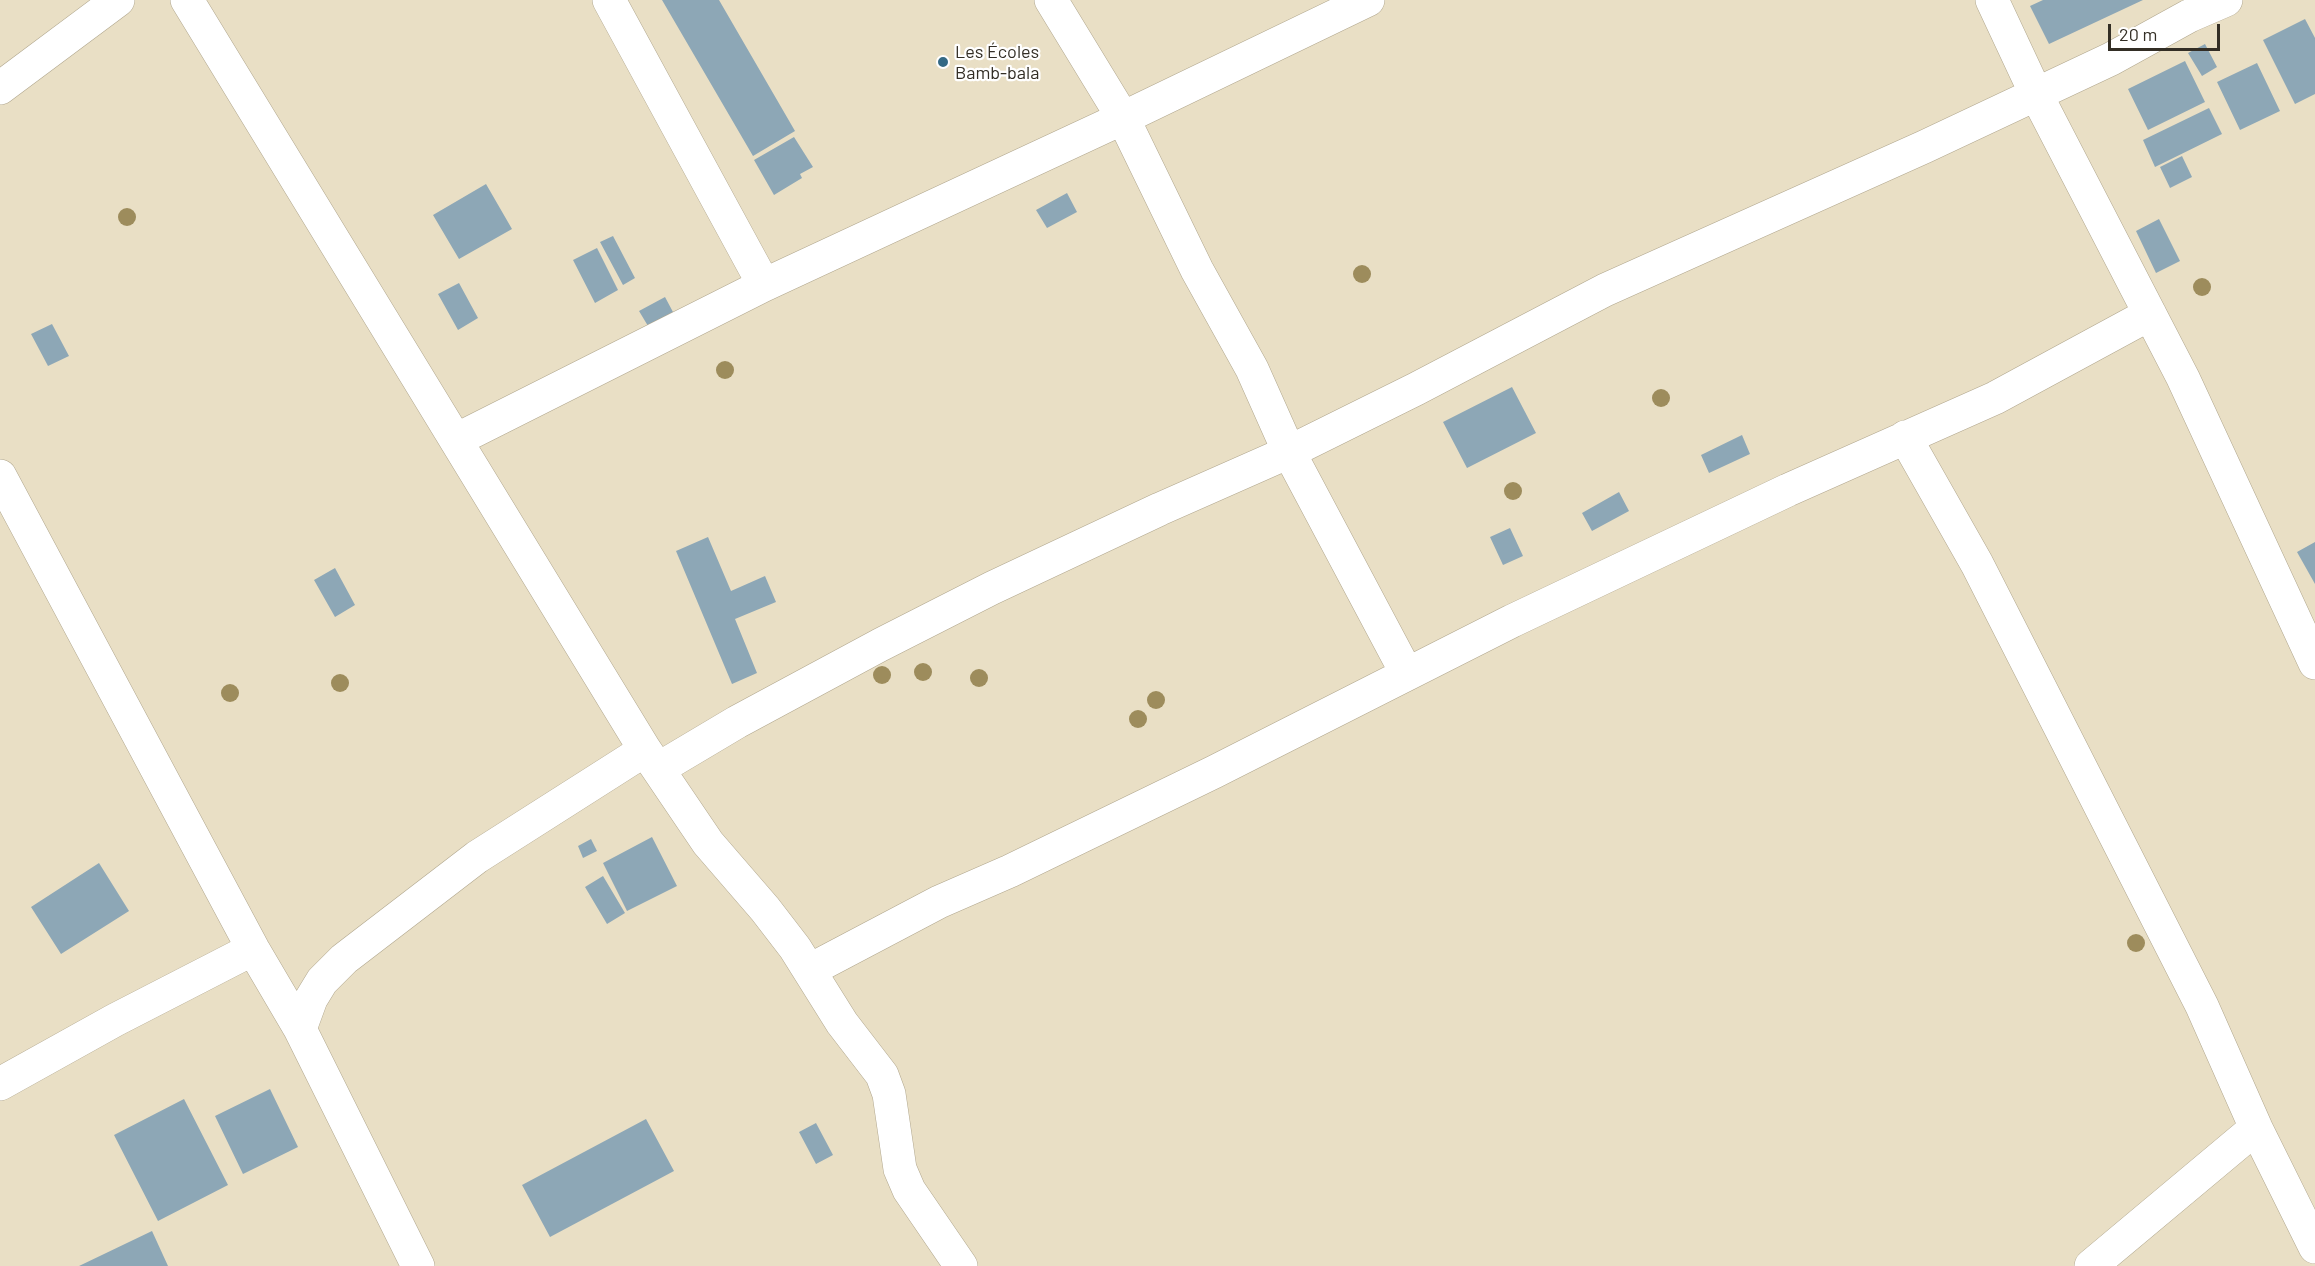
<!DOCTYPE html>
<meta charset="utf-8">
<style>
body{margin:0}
#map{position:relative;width:2315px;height:1266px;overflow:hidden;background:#e9dfc5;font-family:Barlow,sans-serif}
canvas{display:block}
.scale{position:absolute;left:2108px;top:24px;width:112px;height:27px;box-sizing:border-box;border:3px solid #332e25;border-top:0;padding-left:8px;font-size:18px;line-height:21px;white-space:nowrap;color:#332e25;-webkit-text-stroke:4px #fff;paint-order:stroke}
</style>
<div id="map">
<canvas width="2315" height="1266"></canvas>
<div class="scale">20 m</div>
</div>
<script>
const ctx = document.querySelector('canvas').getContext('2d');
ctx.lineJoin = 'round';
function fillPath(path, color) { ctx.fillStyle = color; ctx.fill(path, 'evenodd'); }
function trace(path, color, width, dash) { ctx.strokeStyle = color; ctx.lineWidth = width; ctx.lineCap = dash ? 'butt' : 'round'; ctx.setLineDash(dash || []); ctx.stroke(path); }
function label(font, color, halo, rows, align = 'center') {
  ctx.font = font + ' Barlow,sans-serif'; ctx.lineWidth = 4.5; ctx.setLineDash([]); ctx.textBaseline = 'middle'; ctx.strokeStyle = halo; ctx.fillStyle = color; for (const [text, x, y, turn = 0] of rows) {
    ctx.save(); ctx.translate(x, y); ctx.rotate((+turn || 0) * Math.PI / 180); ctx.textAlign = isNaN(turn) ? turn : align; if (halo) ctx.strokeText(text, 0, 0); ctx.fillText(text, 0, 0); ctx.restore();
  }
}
const building = new Path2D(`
 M662,0H719L795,131L753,156Z
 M2043,0H2143L2049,44L2030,6Z
 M2305,19L2315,38V94L2295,104L2263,40Z
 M2205,44L2217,67L2202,76L2188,53Z
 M2185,61L2205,102L2148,130L2128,89Z
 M2257,63L2280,111L2240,130L2217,82Z
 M2209,108L2222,134L2155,167L2143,140Z
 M794,137L813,167L800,174L802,178L774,195L754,160Z
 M2182,156L2192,177L2170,188L2160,167Z
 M486,184L512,229L459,259L433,215Z
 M1067,193L1077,212L1047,228L1036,210Z
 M2159,219L2180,261L2156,273L2136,231Z
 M613,236L635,278L623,285L600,242Z
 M597,248L618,290L595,303L573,260Z
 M459,283L478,318L458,330L438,294Z
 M665,297L673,312L648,326L639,311Z
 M52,324L69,356L48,366L31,334Z
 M1512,387L1536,433L1467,468L1443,422Z
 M1742,435L1750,454L1709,473L1701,455Z
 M1619,492L1629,511L1592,531L1582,513Z
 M1510,528L1523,556L1503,565L1490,537Z
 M708,537L731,591L765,576L776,602L735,619L757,673L732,684L676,551Z
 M2315,542V584L2297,552Z
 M335,568L355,605L335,617L314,580Z
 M652,837L677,886L627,911L603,863Z
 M591,839L597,851L583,858L578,846Z
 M99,863L129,911L61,954L31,907Z
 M603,876L625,913L607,924L585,887Z
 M270,1089L298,1147L243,1174L215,1116Z
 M184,1099L228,1185L158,1221L114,1135Z
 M646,1119L674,1171L550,1237L522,1185Z
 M816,1123L833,1155L816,1164L799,1132Z
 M152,1231L168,1266H79Z`);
const minor = new Path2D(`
 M187,0L645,750L708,843L765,909L795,948L842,1023L882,1075L889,1094L900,1169L909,1190L961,1266
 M609,0L764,285
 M1051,0L1123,118L1197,270L1252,369L1289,452L1407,674
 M1992,0L2036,94L2183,378L2315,663
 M0,88L118,0
 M1905,437L1977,564L2202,1006L2256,1128L2315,1247
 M456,440L764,285L1123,118L1368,0
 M0,476L253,949L300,1029L418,1266
 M658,769L737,722L880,645L992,588L1160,509L1289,452L1416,389L1605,290L1924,147L2111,59L2189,16L2226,0
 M810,970L939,902L1010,871L1214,772L1512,621L1788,490L1995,398L2150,314
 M300,1029L311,999L322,981L344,959L477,857L645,750
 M0,1084L115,1020L253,949
 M2091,1266L2256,1128`);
const trees = [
 [127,217],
 [1362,274],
 [2202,287],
 [725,370],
 [1661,398],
 [1513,491],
 [923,672],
 [882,675],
 [979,678],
 [340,683],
 [230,693],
 [1156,700],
 [1138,719],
 [2136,943]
];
const markers = [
 [943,62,6,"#346985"]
];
const poiNames = [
 ["Les Écoles",955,52],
 ["Bamb-bala",955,73]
];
fillPath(building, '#8da7b6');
trace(minor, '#b0a68d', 34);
trace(minor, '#fff', 33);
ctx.fillStyle = '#9d8c5c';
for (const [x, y] of trees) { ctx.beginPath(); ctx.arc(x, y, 9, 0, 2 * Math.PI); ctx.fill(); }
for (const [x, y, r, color] of markers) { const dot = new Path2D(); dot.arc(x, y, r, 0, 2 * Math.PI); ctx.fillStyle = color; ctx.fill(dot); trace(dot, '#fff', 2); }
label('18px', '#332e25', '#fff', poiNames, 'left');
</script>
